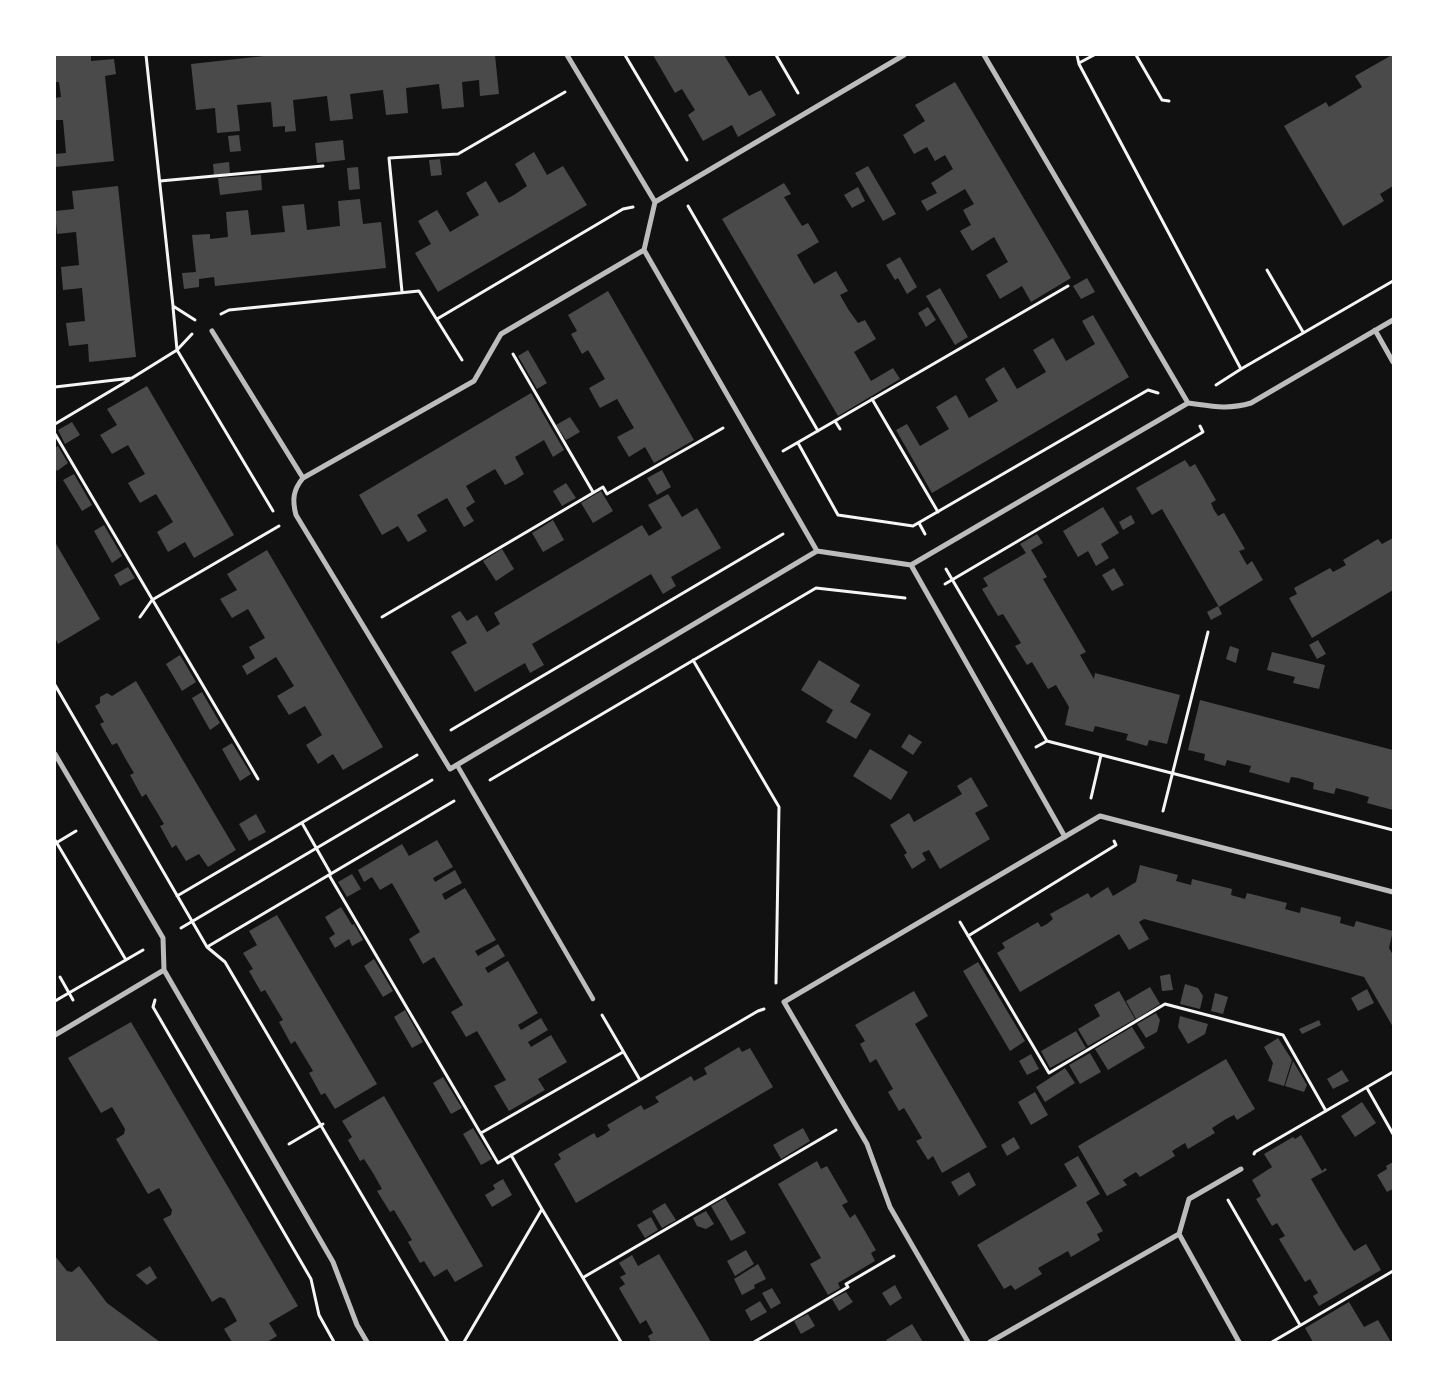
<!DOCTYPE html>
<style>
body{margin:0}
#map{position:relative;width:1448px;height:1397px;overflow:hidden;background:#111;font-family:"Alegreya Sans",sans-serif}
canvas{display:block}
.frame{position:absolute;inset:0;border:56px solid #fff;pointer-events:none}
</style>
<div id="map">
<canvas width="1448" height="1397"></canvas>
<div class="frame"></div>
</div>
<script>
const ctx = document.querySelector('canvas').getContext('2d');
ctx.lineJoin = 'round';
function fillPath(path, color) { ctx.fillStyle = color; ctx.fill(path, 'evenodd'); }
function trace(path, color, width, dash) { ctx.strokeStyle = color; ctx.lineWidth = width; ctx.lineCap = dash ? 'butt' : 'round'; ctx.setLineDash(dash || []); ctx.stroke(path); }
const building = new Path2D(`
 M55,55H91V61L114,59L116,74L105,76L114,161L55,167V154L66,153L63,120H55V98L61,97L59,82H55Z
 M273,55H495L499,94L480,96L479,80L462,82L464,107L442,109L439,84L406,88L408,113L386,115L383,90L350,94L353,119L330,121L327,96L293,100L296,131L285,132V126L273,127L271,102L237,105L240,131L217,133L215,108L196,110L191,64Z
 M653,55H724L749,96L761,90L776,115L738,137L732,125L703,141L688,115L695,110L688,99L682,89L675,93Z
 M1392,55H1393V186L1380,194L1384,201L1343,226L1284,126L1326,102L1329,107L1362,87L1355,76Z
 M955,82L1071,278L1031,302L1022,286L1000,299L986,275L1008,262L994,237L972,251L960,231L971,225L963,210L974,204L965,189L927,211L921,201L937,193L931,183L953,169L945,155L935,161L927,147L914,154L903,135L925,121L915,105Z
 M239,135L241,151L230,152L228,136Z
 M343,140L345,160L317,163L315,143Z
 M534,152L547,175L563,166L587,205L438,292L415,253L431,244L418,221L437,210L450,232L479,215L466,193L486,181L499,203L514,195L527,186L515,164Z
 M440,159L442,175L431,176L429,160Z
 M229,162L230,173L214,175L213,164Z
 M868,166L896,214L883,221L855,173Z
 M358,167L360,189L349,190L347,168Z
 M261,175L262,190L220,195L218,178Z
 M784,183L791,194L784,197L802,226L808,223L819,242L797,255L805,269L814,284L836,271L848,291L840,295L848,309L858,323L865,320L876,339L854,352L871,381L893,368L900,379L838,416L722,219Z
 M118,186L136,357L89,362L88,344L69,346L66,323L85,321L82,288L63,290L61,267L79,265L76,232L57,234L55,211L74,209L72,191Z
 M858,187L865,201L852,208L844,195Z
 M360,199L363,224L381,222L386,268L215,286L214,277L199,279V287L184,289L182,273L196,272L192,235L210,234V239L228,237L226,212L248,210L251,235L285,232L282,206L304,204L307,230L340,226L338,201Z
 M900,257L917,287L907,294L898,278L895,280L886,265Z
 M1087,278L1095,292L1081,299L1073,286Z
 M940,288L968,337L955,345L926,296Z
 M608,291L694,440L654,463L645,447L629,457L617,437L634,428L617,399L600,408L589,388L605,379L588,350L582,354L571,334L577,331L568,315Z
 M928,307L936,320L926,327L918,313Z
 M1093,315L1129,377L932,493L896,430L907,424L920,446L949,429L936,407L956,395L969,418L998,401L985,379L1004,367L1017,389L1046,372L1033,350L1053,338L1066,361L1095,344L1082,321Z
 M528,350L547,383L537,389L518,356Z
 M147,386L234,535L194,558L185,542L168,552L157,532L173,522L156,494L140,503L128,483L145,474L128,445L112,454L100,435L117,425L107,409Z
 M531,393L564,450L553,457L544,440L515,457L524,474L515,480L505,485L495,469L466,486L475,502L466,508L474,521L464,527L447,498L417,515L427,531L417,537L408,542L398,526L382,535L359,495Z
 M570,417L580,432L566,440L556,425Z
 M72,422L80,435L65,444L58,430Z
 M58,446L68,463L57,471L55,468V448Z
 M1185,460L1190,467L1195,464L1216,500L1211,503L1214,510L1218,516L1224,513L1245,549L1239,551L1247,565L1252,561L1263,580L1219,607L1162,509L1152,515L1136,488Z
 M662,470L671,487L657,495L647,478Z
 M74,474L92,505L82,511L63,480Z
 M566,483L576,498L562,506L553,491Z
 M601,491L613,511L593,523L581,503Z
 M668,494L682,517L697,508L721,548L671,577L676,586L663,594L651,574L592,609L532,644L544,665L530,673L525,663L475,692L451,652L467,643L451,616L460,611L467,621L477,615L487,632L500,624L494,613L642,525L649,536L662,528L648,505Z
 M1103,507L1119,533L1101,544L1109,558L1096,566L1088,551L1078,557L1063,531Z
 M1131,515L1135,523L1123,530L1119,522Z
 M553,520L564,540L543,552L532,533Z
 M104,525L122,556L112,563L94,531Z
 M1037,534L1043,543L1031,550L1047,577L1043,579L1086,652L1080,655L1094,679L1095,673L1180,695L1167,744L1149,740L1147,746L1126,740L1128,734L1111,730L1095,726L1093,732L1065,725L1069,707L1056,685L1048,689L1032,662L1027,665L1015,646L1021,643L1003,614L998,616L982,589L988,586L983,578L1026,553L1020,544Z
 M1393,538V590L1312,638L1289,598L1297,594L1294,588L1330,568L1333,572L1346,565L1343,560L1378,539L1382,544Z
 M55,542L100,619L58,644L55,638Z
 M502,549L514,569L496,581L483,561Z
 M267,550L383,747L343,770L333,754L318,764L306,745L322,735L305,706L289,715L277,696L294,686L276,657L247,675L242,666L255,658L249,647L265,638L248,609L232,618L220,599L237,590L227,574Z
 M128,567L135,578L120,586L114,575Z
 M1114,568L1124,585L1112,591L1102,575Z
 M1218,606L1222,614L1211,620L1207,612Z
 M1318,640L1326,654L1317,659L1309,645Z
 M1230,646L1239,649L1236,663L1226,659Z
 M1272,652L1325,665L1319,689L1293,683L1295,677L1267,670Z
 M180,655L196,682L182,691L166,664Z
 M819,660L860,685L850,702L871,714L856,739L826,722L833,710L801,690Z
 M136,681L236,850L208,867L199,854L186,861L176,845L172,848L160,826L164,824L146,794L142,797L130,775L134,773L125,758L117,743L112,745L100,724L104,722L95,706L100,703V697L107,693L112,696Z
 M202,692L220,723L210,730L192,698Z
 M1200,700L1393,750V810L1367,803L1369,797L1352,792L1336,788L1334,794L1313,789L1314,783L1298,778L1291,777L1289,783L1249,772L1251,766L1227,760L1225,766L1204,760L1205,754L1188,750Z
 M909,734L922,742L913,755L901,747Z
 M232,743L251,774L240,781L222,749Z
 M870,749L908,772L891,800L853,776Z
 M971,777L988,806L975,813L990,839L940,869L929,850L922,853L926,860L912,869L904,855L907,853L890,825L909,813L914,822L962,794L957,786Z
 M256,814L266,832L249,841L239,824Z
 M437,840L453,867L433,878L435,882L455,870L462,883L442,894L445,900L465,888L496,940L475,951L478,956L498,944L505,956L485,968L488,973L508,961L538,1013L518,1025L521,1030L541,1018L548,1030L528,1042L531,1047L551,1035L567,1062L538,1079L545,1090L509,1111L494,1086L506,1080L477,1031L466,1037L451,1012L463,1005L434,957L423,964L409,939L420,932L392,883L380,890L372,877L364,882L358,870L402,844L409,856Z
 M1140,865L1178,875L1176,881L1191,885L1192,879L1232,889L1231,895L1245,899L1247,893L1287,903L1285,909L1292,911L1300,913L1301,907L1341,917L1340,923L1354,927L1356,921L1393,931L1389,948L1393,955V1027L1364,977L1144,919L1139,922L1149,939L1129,950L1119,934L1020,992L997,953L1005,948L1002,943L1038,922L1041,927L1047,924L1053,919L1050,914L1088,893L1091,898L1108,887L1113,896L1136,882Z
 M352,874L361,889L347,897L338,882Z
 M341,907L352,925L354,924L363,940L352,946L349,939L335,948L329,938L335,934L325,917Z
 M277,915L377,1084L335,1109L325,1093L321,1095L309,1073L313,1071L295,1041L291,1044L279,1022L283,1020L265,990L261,992L249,971L253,969L243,953L257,945L249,931Z
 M374,959L393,991L383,997L364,966Z
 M978,962L1025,1041L1010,1051L963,971Z
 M1170,974L1173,990L1162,991L1160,976Z
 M1185,984L1198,988L1203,996L1200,1009L1180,1004Z
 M1150,987L1160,1004L1136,1019L1126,1001Z
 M1367,989L1374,1003L1358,1011L1351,998Z
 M914,991L928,1016L915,1024L987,1147L942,1173L933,1156L928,1160L916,1141L922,1138L904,1108L899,1111L888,1092L893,1089L876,1059L870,1063L860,1044L865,1041L855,1025Z
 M1119,991L1135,1019L1088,1046L1078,1029L1100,1016L1094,1005Z
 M1215,993L1228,997L1223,1014L1211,1011Z
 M405,1010L423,1042L412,1048L394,1017Z
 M1156,1013L1160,1020L1157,1032L1146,1038L1137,1024Z
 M1180,1016L1208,1024L1205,1034L1188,1044L1178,1027Z
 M1319,1020L1321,1025L1302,1034L1299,1029Z
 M131,1022L298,1306L269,1323L277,1336L267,1342H232L224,1329L237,1321L225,1299L220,1297L212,1302L163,1219L171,1215L172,1210L159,1188L148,1194L116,1139L124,1134L125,1129L112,1107L101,1113L68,1058Z
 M1132,1027L1145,1048L1108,1070L1095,1049Z
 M1076,1031L1086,1048L1050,1068L1041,1051Z
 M1278,1038L1292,1060L1284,1086L1268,1081L1273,1063L1264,1047Z
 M739,1047L742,1052L750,1048L773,1087L576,1203L554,1164L561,1159L558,1154L594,1133L597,1138L603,1135L610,1130L607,1125L641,1105L644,1110L652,1106L659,1102L655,1097L691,1076L694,1081L707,1074L704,1068Z
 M1090,1053L1101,1072L1080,1084L1069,1065Z
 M1031,1054L1039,1069L1027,1075L1019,1061Z
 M1226,1059L1255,1109L1237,1120L1234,1115L1226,1119L1212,1128L1215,1133L1188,1149L1185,1143L1172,1151L1175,1156L1140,1177L1136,1172L1123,1180L1127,1185L1107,1196L1078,1146Z
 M1293,1061L1307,1085L1304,1092L1285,1086Z
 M1065,1068L1075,1083L1045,1102L1036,1087Z
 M1342,1070L1349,1081L1333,1089L1327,1079Z
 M443,1077L462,1108L451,1114L433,1083Z
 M1035,1092L1048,1115L1031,1125L1018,1102Z
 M384,1096L483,1266L455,1282L447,1269L434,1277L424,1261L420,1263L408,1242L412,1240L394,1210L390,1212L377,1191L382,1189L373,1173L364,1159L360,1161L348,1140L352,1137L342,1121Z
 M1362,1102L1376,1123L1355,1137L1341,1116Z
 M473,1128L492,1159L481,1165L463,1134Z
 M803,1128L810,1141L781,1159L773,1145Z
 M1301,1135L1322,1171L1325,1168L1327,1170L1311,1179L1339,1227L1354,1251L1366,1244L1381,1270L1319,1306L1313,1296L1318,1293L1310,1279L1305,1282L1279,1239L1285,1236L1277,1223L1272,1226L1256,1199L1261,1196L1252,1180L1272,1167L1264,1154L1293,1137L1295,1139Z
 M1014,1137L1020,1148L1007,1156L1001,1145Z
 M1078,1156L1100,1194L1086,1202L1103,1231L1097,1234L1100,1240L1071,1257L1068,1251L1038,1268L1042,1274L1015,1290L1011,1285L1004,1289L977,1245L1077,1186L1064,1164Z
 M817,1161L821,1169L827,1166L848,1202L842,1205L850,1218L855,1214L876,1250L871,1253L875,1261L838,1283L840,1288L828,1295L810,1264L821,1258L778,1184Z
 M1393,1162V1189L1387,1192L1377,1175L1387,1169L1386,1166Z
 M969,1172L976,1185L959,1196L951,1182Z
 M503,1179L512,1195L492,1207L485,1195L495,1189L493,1185Z
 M725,1198L746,1233L731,1241L711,1206Z
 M665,1203L676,1220L662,1228L652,1211Z
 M706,1211L714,1224L706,1229L697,1226L693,1218Z
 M651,1217L658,1230L645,1238L637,1225Z
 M746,1250L754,1264L735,1276L727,1261Z
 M659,1254L703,1328L711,1342H651L648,1336L653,1333L646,1320L640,1324L619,1288L625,1284L620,1277L626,1274L619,1263L632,1255L638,1266Z
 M55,1256L67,1271L72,1272L79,1266L107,1303L160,1342H55Z
 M758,1264L766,1279L754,1285L755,1288L742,1295L734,1279Z
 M150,1266L157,1278L147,1285L136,1275Z
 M895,1285L902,1298L890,1306L882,1293Z
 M772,1288L781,1303L771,1309L762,1293Z
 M846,1292L853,1302L839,1311L832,1299Z
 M760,1301L767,1312L751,1321L745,1310Z
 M1349,1302L1364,1327L1378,1320L1391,1342H1313L1305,1328Z
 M808,1314L815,1326L801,1334L794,1321Z
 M912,1324L923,1342H887L886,1340Z`);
const path = new Path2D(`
 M146,55L173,306L195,320
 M625,55L687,160
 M776,55L798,93
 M1077,55L1079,64L1241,369
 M1136,55L1162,100L1169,101
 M1079,63L1094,55
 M160,181L323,166
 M688,206L818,431
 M1267,270L1303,332
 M402,292L389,158L458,154L565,92
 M221,314L229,310L419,291L462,360
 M437,319L623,209L633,207
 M192,334L177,350L273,511
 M513,354L593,492
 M1216,385L1241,369L1393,281
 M55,387L132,378L177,350L173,307
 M872,399L938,512
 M835,421L840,429
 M55,424L129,380
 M55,434L258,779
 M798,443L838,515L913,526L1148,390L1158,393
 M783,451L1068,286
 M919,523L925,534
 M946,569L1047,741L1393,830
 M945,584L1203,432L1200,426
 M140,617L152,600L279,526
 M382,617L603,487L607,494L723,428
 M693,660L779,807L776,983
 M55,685L207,947L225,962L448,1342
 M451,730L783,534
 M1036,747L1047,741
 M490,780L816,588L905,598
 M1091,798L1101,755
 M1163,811L1208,632
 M302,823L331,874
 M55,840L126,960
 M56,843L76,831
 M329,875L498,1163L758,1011L764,1009
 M177,896L417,755
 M960,922L1049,1073L1165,1004L1283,1035L1326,1111
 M181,928L432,780
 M968,936L1116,845L1114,841
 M207,947L454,801
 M60,977L73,1000
 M155,1000L153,1007L311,1279L319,1315L334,1342
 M55,1001L143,950
 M602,1015L640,1080
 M1367,1088L1393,1134
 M481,1133L623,1052
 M289,1144L323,1124
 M1254,1154L1255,1152L1393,1072
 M1228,1200L1300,1325
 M542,1209L621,1342
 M584,1277L836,1130
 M464,1342L542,1209L511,1155
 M754,1342L848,1287L846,1284L894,1256
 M1272,1342L1393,1271`);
const pedestrian = new Path2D(`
 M457,765L593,999`);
const minor = new Path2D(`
 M567,55L655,202L644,250L817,551
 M984,55L1188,403
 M655,202L904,55
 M644,250L501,334L474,381L303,478C293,490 292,500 296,515L450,769L817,551
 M1375,330L1393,362
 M212,331L303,478
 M817,551L911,565
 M911,565L1188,403C1211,406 1228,410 1251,403L1393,320
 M911,565L1065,837
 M55,754L163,938L164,970L333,1262L357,1325L367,1342
 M55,1035L164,970
 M1179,1234L1239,1342
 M968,1342L890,1207L867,1144L784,1002L1100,816L1393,892
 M990,1342L1179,1234L1189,1199L1241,1169`);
fillPath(building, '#4a4a4a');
trace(path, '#f5f5f5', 3);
trace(pedestrian, '#bcbcbc', 4.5);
trace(minor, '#bcbcbc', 5);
</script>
